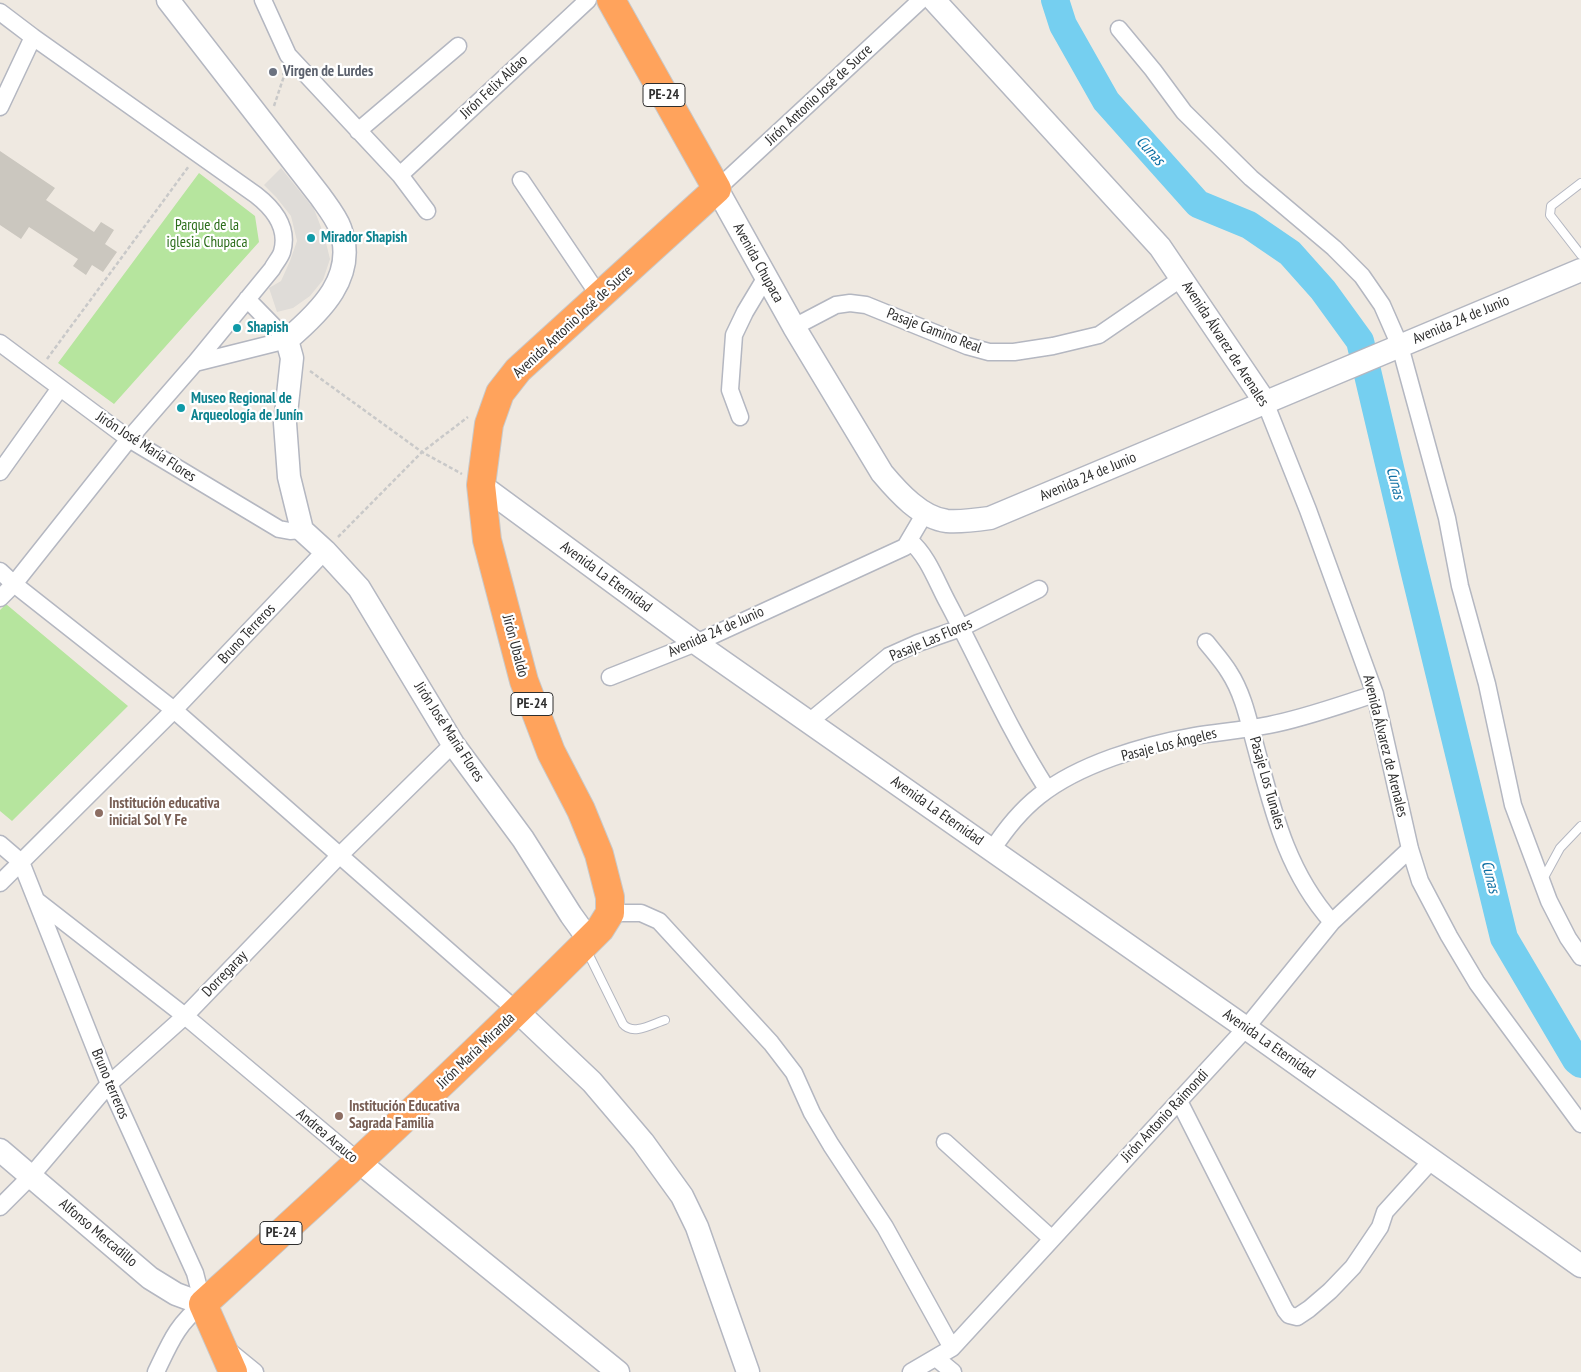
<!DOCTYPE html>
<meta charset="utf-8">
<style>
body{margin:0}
canvas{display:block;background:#efe9e1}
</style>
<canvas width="1581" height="1372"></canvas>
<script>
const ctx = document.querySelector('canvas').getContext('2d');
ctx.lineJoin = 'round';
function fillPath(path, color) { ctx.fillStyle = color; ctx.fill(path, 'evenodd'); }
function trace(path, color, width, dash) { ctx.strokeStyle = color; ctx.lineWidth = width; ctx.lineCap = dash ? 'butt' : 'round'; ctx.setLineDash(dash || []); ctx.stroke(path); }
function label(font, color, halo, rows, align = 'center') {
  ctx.font = font + ' "PT Sans Narrow",sans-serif'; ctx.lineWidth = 4.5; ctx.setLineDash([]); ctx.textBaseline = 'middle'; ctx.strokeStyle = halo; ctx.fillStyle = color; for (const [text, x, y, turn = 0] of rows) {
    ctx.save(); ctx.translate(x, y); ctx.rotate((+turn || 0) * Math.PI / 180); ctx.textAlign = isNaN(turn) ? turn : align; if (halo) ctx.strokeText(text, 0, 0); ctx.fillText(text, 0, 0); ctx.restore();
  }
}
const green = new Path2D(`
 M199,173L255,216L259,242L114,404L58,363Z
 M6,604L128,706L12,821L0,811V610Z`);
const plaza = new Path2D(`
 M281,168L314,209L324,235L330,259L323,280L310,296L293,308L277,312L269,288L281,281L290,261L297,241L291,216L276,197L264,185Z`);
const river = new Path2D(`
 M1055,0L1063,25L1106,101L1198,204L1249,225L1290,253L1323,290L1360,341L1413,565L1504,938L1576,1060L1581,1064`);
const building = new Path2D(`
 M0,151L55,188L46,200L94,232L101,222L114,230L105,244L117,252L103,272L92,265L86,275L73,266L78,259L29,227L21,239L0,225Z`);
const path = new Path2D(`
 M274,106L284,76L283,73
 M47,359L189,166
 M310,371L422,452L462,474
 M338,537L422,452L468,417`);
const lane = new Path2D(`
 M1581,183L1551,206L1550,215L1581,255
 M1542,881L1560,848L1581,826
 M586,949L623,1024C633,1036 652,1024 665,1020`);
const street = new Path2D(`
 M263,0L288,55L400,175L427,211
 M0,12L33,37L256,195C274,209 289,228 282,252C280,258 275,263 272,269L195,363L129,439L14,584L0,598
 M1119,29L1153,70L1184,112L1251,178L1334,248L1362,276L1382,305L1400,346L1447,518L1460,586L1487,684L1513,805L1549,901L1568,938L1581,957
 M0,107L33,37
 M358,131L458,46
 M400,175L588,0
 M521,180L600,297
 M717,189L921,0
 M247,299L287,340
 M794,327L836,305L850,303L866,305L967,346L989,352H1014L1053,346L1099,335L1182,278
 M0,343L129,439L279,529L290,531L302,530
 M195,363L287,340
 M1265,402L1308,510L1375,694L1410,849L1420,881L1449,936L1477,983L1581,1124
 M740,417L730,390L734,335L745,312L766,277
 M0,472L60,388
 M910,541C928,556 937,583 948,603C981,665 1009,730 1047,789
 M0,571L14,584L174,710L517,1011
 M1206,642C1214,652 1223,662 1229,672C1244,695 1249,723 1256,748C1273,811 1287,872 1332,922
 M610,677L696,643L905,547L925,513
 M809,722L889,656L918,643L961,628L1039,589
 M0,844L21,862L109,1084L195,1273L203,1304C177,1324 170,1343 156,1372
 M992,850C1005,830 1020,811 1039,796C1079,764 1144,745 1194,736C1219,732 1244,730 1269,725C1305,718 1340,705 1375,694
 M0,883L174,710L325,551
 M36,900L185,1016L359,1162
 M610,913H641L659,921L771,1043L794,1073L812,1113L831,1145L885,1227L952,1348
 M1179,1101L1285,1310L1289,1315L1297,1317L1309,1309L1330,1291L1353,1267L1380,1227L1385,1212L1432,1160
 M945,1142L1052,1239
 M0,1207L31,1176L109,1084L185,1016L339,856L453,744
 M228,1350L255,1372
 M936,1358L953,1372
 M911,1372L952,1348L1246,1028L1332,922L1410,849`);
const secondary = new Path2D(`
 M168,0L320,196C327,206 336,217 340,228C358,276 320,312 287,340L292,358L285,423L289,477L302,530L325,551L359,588L453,744L523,839L571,915L589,940
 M934,0L1160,247L1265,402
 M717,189L794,327L882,473C898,492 921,518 947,521C961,522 976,520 990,518L1581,270
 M481,485L696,643L1246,1028L1581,1266
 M517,1011L592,1082L643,1142L682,1196L697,1227L748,1372
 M0,1150L150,1278L176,1294L203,1304
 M359,1162L618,1372`);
const highway = new Path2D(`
 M233,1372L203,1304C338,1182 471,1058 600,929L610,913V897L599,854L581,810L551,752L524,681L487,540L481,485L489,424L500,393L518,370L717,189L611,0`);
const markers = [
 [273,72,5,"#6b7280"],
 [311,238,5,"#0f9aa8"],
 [237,328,5,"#0f9aa8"],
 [181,408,5,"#0f9aa8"],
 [99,813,5,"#8d6e63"],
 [339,1116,5,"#8d6e63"]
];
const shields = [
 [664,95,42],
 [532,704,42],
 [281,1233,42]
];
const shieldNames = [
 ["PE-24",664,95],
 ["PE-24",532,704],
 ["PE-24",281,1233]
];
const worshipNames = [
 ["Virgen de Lurdes",283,72]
];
const streetNames = [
 ["Jirón Felix Aldao",494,87,-43],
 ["Jirón Antonio José de Sucre",819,95,-43],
 ["Avenida Chupaca",758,263,61],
 ["Avenida 24 de Junio",1461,320,-23],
 ["Avenida Antonio José de Sucre",573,322,-43],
 ["Pasaje Camino Real",934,331,21],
 ["Avenida Álvarez de Arenales",1225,344,57],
 ["Jirón José María Flores",146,447,33],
 ["Avenida 24 de Junio",1088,477,-23],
 ["Avenida La Eternidad",606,577,36],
 ["Avenida 24 de Junio",716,632,-24],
 ["Bruno Terreros",247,634,-47],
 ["Pasaje Las Flores",931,640,-23],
 ["Jirón Ubaldo",515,646,75],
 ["Jirón José María Flores",449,732,57],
 ["Pasaje Los Ángeles",1169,745,-14],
 ["Avenida Álvarez de Arenales",1385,746,76],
 ["Pasaje Los Tunales",1267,783,74],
 ["Avenida La Eternidad",937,811,35],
 ["Dorregaray",225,974,-46],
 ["Avenida La Eternidad",1269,1044,35],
 ["Jirón María Miranda",476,1051,-44],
 ["Bruno terreros",110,1084,67],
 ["Jirón Antonio Raimondi",1165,1116,-47],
 ["Andrea Arauco",327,1136,40],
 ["Alfonso Mercadillo",98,1233,40]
];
const parkNames = [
 ["Parque de la",207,226],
 ["iglesia Chupaca",207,243]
];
const cultureNames = [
 ["Mirador Shapish",321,238],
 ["Shapish",247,328],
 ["Museo Regional de",191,399],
 ["Arqueología de Junín",191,416]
];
const educationNames = [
 ["Institución educativa",109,804],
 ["inicial Sol Y Fe",109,821],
 ["Institución Educativa",349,1107],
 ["Sagrada Familia",349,1124]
];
const waterNames = [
 ["Cunas",1150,151,48],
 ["Cunas",1395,483,76],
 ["Cunas",1490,877,76]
];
fillPath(green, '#b6e59e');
fillPath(plaza, '#dfdcd8');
trace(river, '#75cff0', 28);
fillPath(building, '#cbc7bf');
trace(lane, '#b4b7c1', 10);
trace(street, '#b4b7c1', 19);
trace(secondary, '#b4b7c1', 25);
trace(highway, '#c9c9c9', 30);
trace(path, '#c9c9c9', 2.5, [4, 2.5]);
trace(lane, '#fff', 8);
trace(street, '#fff', 16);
trace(secondary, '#fff', 22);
trace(highway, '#ffa35c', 28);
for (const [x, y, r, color] of markers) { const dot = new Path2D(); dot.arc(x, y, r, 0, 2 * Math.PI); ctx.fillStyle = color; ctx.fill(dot); trace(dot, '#fff', 2); }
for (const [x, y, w] of shields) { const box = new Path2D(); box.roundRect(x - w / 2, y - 11.5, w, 23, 4); ctx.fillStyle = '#fff'; ctx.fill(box); trace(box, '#2e2e2e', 1); }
label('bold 14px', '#2e2e2e', null, shieldNames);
label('bold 15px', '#5b616d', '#fff', worshipNames, 'left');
label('15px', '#2e2e2e', '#fff', streetNames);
label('15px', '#2c6e1b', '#fff', parkNames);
label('bold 15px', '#0d838f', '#fff', cultureNames, 'left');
label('bold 15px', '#785e54', '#fff', educationNames, 'left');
label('italic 16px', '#0d6fa3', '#fff', waterNames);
</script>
